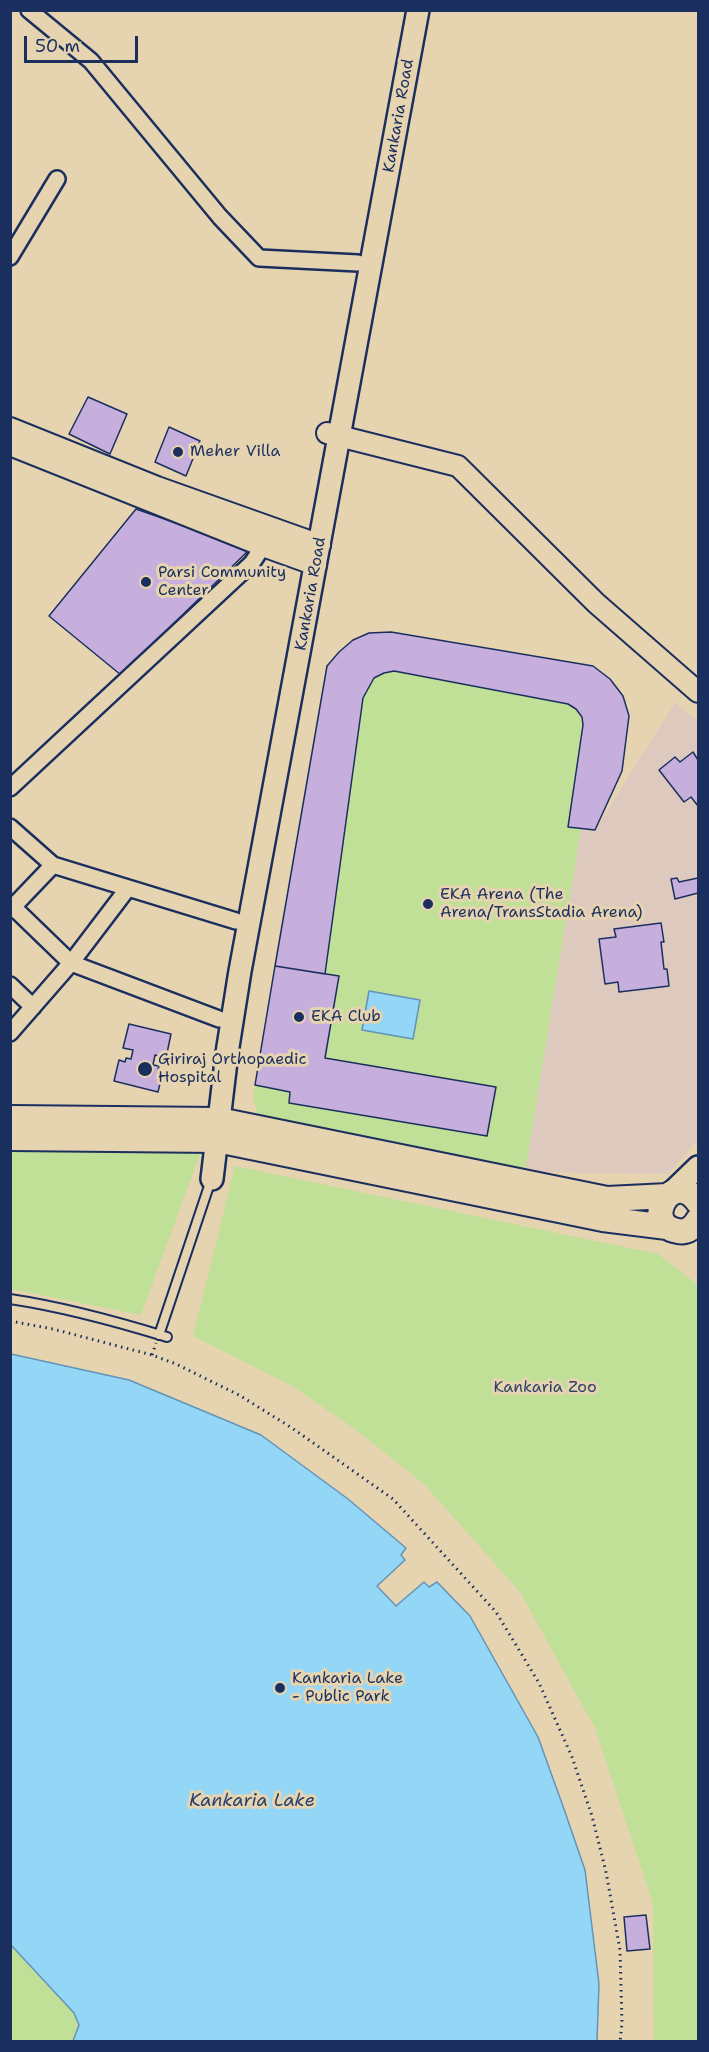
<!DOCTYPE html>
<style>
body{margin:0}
#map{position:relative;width:709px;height:2052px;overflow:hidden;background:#e6d4b1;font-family:"Shantell Sans",sans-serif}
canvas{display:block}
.frame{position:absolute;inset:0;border:12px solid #1b2f5e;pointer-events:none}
.scale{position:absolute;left:24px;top:36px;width:114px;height:27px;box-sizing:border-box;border:3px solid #1b2f5e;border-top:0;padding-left:8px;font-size:18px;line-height:21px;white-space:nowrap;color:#1b2f5e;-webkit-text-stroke:4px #e6d4b1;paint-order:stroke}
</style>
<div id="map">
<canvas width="709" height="2052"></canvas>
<div class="frame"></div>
<div class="scale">50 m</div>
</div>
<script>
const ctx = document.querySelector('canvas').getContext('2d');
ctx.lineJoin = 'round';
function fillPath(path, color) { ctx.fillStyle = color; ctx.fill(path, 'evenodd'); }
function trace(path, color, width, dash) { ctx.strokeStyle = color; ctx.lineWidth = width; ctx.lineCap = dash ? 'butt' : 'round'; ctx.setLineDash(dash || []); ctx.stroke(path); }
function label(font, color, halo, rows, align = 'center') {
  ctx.font = font + ' "Shantell Sans",sans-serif'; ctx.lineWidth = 6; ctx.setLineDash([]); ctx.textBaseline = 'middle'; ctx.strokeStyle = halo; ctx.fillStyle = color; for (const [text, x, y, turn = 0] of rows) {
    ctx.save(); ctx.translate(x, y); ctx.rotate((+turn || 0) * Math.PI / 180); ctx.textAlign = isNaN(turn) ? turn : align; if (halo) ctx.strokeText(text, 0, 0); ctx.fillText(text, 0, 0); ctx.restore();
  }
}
const built = new Path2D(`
 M675,703L698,721V1140L668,1174L525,1172L581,829L595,830Z`);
const green = new Path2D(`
 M391,632L593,666L610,679L623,696L629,716L622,771L595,830L581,829L525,1172L265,1122L258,1115L253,1097L327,666C348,641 358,633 391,632Z
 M205,1140L141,1315L11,1289V1151Z
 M235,1166L658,1254L698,1285V2041H654L653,1904L595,1728L520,1592L424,1484L352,1427L292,1386L193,1336Z
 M10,1945L74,2013L79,2025L73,2041H11Z`);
const water = new Path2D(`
 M369,991L420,1000L413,1039L362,1030Z
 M11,1354L129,1380L261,1435L348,1499L406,1548L401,1555L405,1560L377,1586L396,1606L424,1582L429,1587L437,1582L470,1616L538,1737L564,1809L585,1870L599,1984L597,2041H73L79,2025L74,2013L11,1945Z`);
const building = new Path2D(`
 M88,397L127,414L110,454L69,434Z
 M169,427L200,441L186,476L155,462Z
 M136,509L250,549L121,675L49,616Z
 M391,632L593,666L610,679L623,696L629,716L622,771L595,830L568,827L583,725L582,717L576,709L568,704L394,671L384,673L374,678L363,698L325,974L275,966L327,666L339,652L353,640L369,633Z
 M693,752L698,760V806L691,797L684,802L659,770L675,757L680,762Z
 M677,878L679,882L698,878V893L675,899L671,879Z
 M661,923L664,942H661L664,969H667L669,986L619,992L618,982L605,984L599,939L616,937L614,929Z
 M275,966L339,976L325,1058L496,1087L487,1136L289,1103L290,1092L255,1085Z
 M129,1024L171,1034L166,1058L155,1055L153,1065L159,1066L158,1070L163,1071L158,1092L114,1081L119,1060L125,1062L126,1058L131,1059L133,1050L123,1048Z
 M646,1915L650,1949L627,1951L624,1917Z`);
const path = new Path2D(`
 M10,1321L53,1329L152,1355L176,1364L239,1395L292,1428L393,1499L496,1612L539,1683L572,1757L592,1816L606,1872L620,1950L622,2023L620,2042
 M152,1355L156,1343`);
const service = new Path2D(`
 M10,1299C64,1307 115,1321 167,1337
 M159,1335L211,1180`);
const minor = new Path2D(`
 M29,10L91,61L220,217L259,258L358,263
 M10,257L57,179
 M10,788L252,563L263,546
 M10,827L53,865L236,921
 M10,904L71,963L219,1019
 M10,910L53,865
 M10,985L33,1007
 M10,1033L71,963L128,888`);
const tertiary = new Path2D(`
 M10,428L157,487L320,545
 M327,433L458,466L596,603L698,692
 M10,445L263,546L316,565`);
const secondary = new Path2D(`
 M212,1179L227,1053L240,971L418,10
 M668,1196L698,1167`);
const primary = new Path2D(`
 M10,1118L219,1120L607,1199L668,1196
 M10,1138L217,1140L603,1219L667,1227
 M698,1202C672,1167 640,1225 678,1231C687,1233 694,1227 698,1220`);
const markers = [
 [178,452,6,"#1b2f5e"],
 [146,582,6,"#1b2f5e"],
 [428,904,6,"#1b2f5e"],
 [299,1017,6,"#1b2f5e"],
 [145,1069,8,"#1b2f5e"],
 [280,1688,6,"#1b2f5e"]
];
const streetNames = [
 ["Kankaria Road",399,116,-80],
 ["Kankaria Road",311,594,-80]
];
const poiNames = [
 ["Meher Villa",190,452],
 ["Parsi Community",158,573],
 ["Center",158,591],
 ["EKA Arena (The",440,895],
 ["Arena/TransStadia Arena)",440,913],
 ["EKA Club",311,1017],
 ["Giriraj Orthopaedic",158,1060],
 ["Hospital",158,1078],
 ["Kankaria Lake",292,1679],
 ["- Public Park",292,1697]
];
const parkNames = [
 ["Kankaria Zoo",545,1388]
];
const waterNames = [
 ["Kankaria Lake",252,1801]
];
fillPath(built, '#ddc9be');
fillPath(green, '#c0df97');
fillPath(water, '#93d6f5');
trace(water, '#6393b9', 1.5);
fillPath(building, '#c7afdd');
trace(building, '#1b2f5e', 1.5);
trace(service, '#1b2f5e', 12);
trace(minor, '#1b2f5e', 20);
trace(tertiary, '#1b2f5e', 24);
trace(secondary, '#1b2f5e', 26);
trace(primary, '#1b2f5e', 28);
trace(path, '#1b2f5e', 3, [1.5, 4.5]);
trace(service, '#e6d4b1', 8);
trace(minor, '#e6d4b1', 15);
trace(tertiary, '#e6d4b1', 20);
trace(secondary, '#e6d4b1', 21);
trace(primary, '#e6d4b1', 24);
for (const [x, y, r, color] of markers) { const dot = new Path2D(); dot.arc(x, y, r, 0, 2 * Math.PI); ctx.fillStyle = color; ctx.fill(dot); trace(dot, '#e6d4b1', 2); }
label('16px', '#1b2f5e', '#e6d4b1', streetNames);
label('16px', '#1b2f5e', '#e6d4b1', poiNames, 'left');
label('16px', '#2c4164', '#e6d4b1', parkNames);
label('italic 18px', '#27406d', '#e6d4b1', waterNames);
</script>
